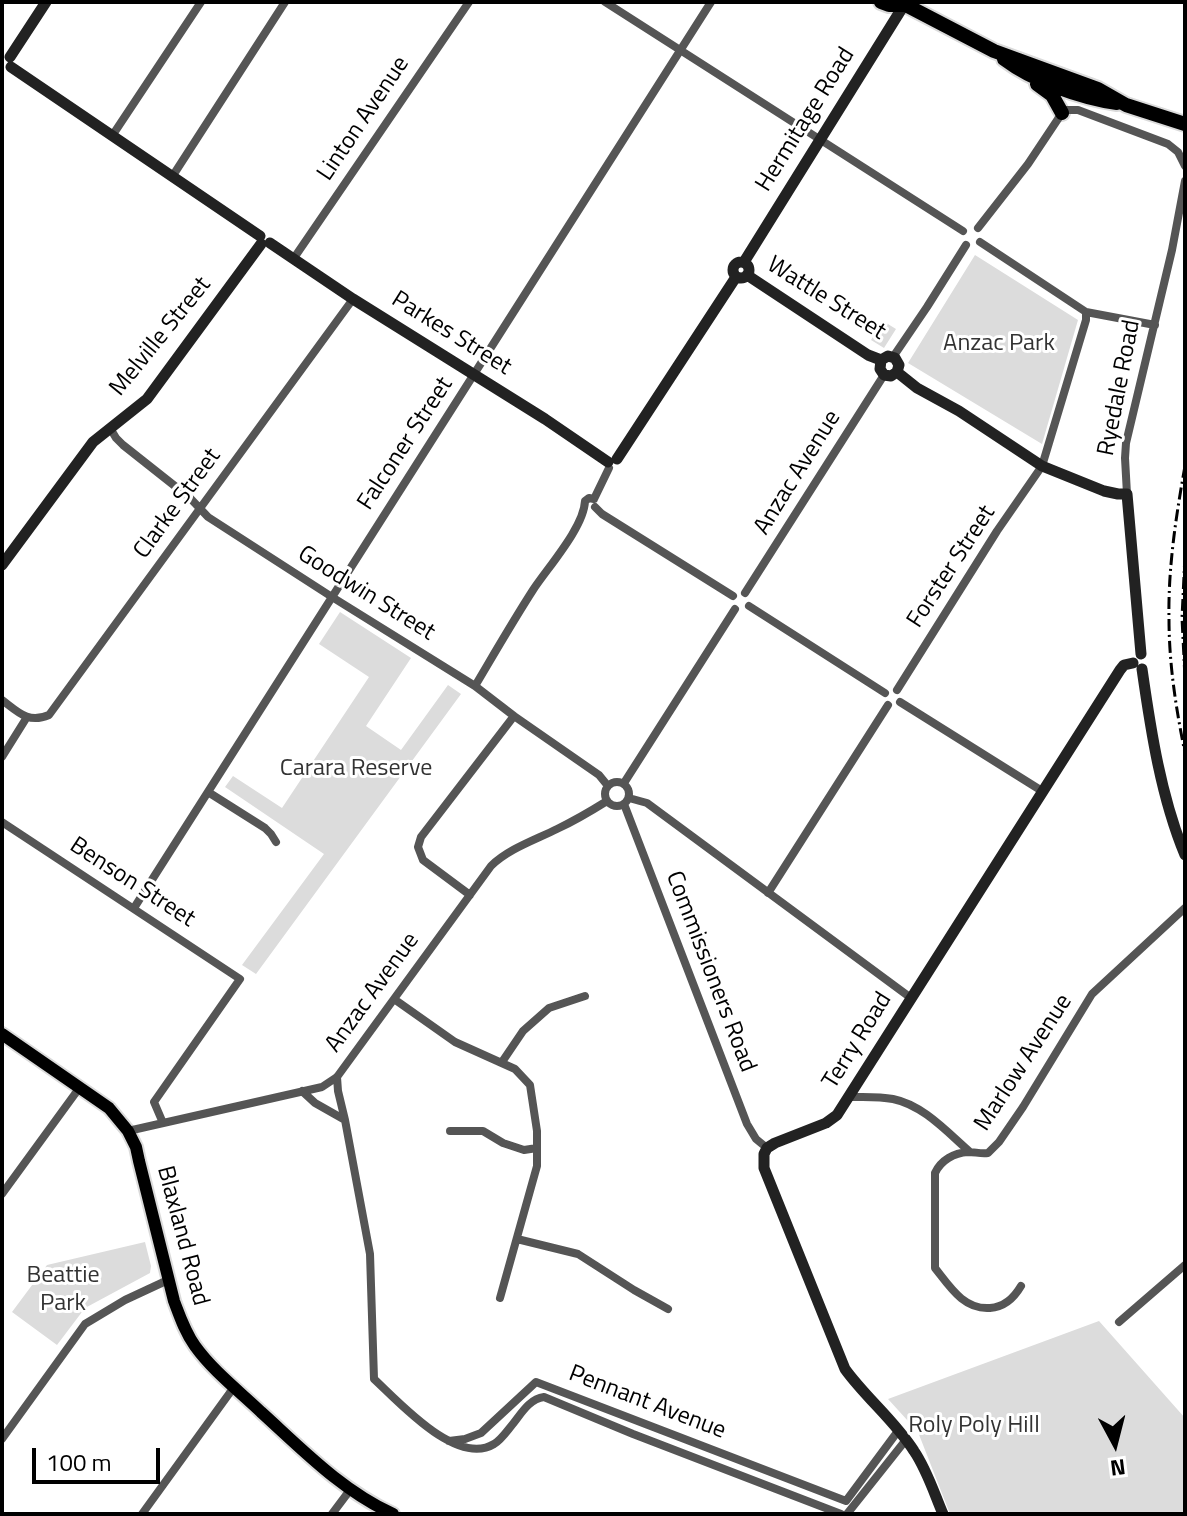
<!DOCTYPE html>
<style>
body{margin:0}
#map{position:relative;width:1187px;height:1516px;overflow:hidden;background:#fff;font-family:"Titillium Web",sans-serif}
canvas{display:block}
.frame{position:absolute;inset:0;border:4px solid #000;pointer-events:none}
.north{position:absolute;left:1075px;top:1404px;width:80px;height:80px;-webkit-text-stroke:6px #fff;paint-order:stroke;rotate:173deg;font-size:22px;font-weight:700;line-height:32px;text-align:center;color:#000}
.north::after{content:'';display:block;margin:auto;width:28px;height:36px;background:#000;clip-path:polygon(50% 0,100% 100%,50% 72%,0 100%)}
.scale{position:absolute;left:32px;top:1448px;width:128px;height:36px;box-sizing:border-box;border:4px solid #000;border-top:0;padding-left:10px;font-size:24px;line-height:28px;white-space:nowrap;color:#000;-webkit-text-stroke:6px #fff;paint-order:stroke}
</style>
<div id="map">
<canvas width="1187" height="1516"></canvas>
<div class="frame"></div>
<div class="north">N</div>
<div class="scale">100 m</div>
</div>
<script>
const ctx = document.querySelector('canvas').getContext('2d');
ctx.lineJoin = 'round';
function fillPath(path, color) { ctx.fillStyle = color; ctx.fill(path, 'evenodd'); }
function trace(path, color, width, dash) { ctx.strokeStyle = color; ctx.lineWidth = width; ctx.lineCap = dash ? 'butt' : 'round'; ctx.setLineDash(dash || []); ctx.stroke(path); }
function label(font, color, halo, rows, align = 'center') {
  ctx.font = font + ' "Titillium Web",sans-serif'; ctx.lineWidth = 6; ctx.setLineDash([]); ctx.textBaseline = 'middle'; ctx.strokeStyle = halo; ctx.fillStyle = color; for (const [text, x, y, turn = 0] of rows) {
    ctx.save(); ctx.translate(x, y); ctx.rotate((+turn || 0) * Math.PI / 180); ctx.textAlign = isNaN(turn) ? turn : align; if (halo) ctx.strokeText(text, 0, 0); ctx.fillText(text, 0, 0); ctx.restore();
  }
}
const green = new Path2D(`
 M975,255L1078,320L1042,444L908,363Z
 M883,321L896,329L884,348L871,340Z
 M340,612L411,658L366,726L401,750L448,685L461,694L256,974L242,965L324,854L225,787L233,776L282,808L369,677L319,644Z
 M145,1242L151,1266L150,1273L85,1308L57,1345L12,1312L47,1265Z
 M1099,1321L1185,1418V1514H950L918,1432L888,1399Z`);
const street = new Path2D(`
 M605,2L963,231
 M112,136L201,2
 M172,177L285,2
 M978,228L1028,164L1064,110H1078L1168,144L1178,152L1185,166
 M980,242L1086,312L1155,325
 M294,258L469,2
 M893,357L927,307L966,245
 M110,428L116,438L123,445L190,498L208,517L332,597L475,686L514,716L599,775L608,786
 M1127,494L1125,458L1126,443L1172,250L1185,181
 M594,499L609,468
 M595,507L602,514L733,596
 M745,593L884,375
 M749,606L885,693
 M475,686C494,654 513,621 533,590C549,566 584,527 585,501L589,498L594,499
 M897,690L997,531L1042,466L1086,320V312
 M2,700C18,712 28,724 49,715L353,299
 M900,702L1042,791
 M2,757L27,717
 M605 794a12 12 0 1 1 24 0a12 12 0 1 1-24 0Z
 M624,783L735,609
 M208,792L265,828L271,834L276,842
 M629,798L647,803L911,998
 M624,804L747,1124L756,1139L767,1148
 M2,822L240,979L154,1102L163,1123
 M768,893L888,705
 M470,895L423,860L418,847L421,837L514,716
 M134,908L711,2
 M394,999L455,1042L515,1069L530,1085L537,1131V1166L500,1298
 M502,1062L523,1031L549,1008L585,996
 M337,1077L338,1091L345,1120
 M302,1091L315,1103L345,1120L370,1254L374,1379C399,1402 457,1467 494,1444C501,1440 507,1431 512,1425C521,1414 529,1399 544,1397L633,1434L841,1514
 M848,1097C863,1097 878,1096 893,1099C923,1105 947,1132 970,1152
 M128,1131L322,1087L337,1077L491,866C508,849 535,840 557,829C574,821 591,811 607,801
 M450,1131H483L503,1143L524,1150L537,1148
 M2,1194L80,1087
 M517,1239L578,1254L634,1290L668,1309
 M1021,1286C1014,1298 1005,1307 990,1308C964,1310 950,1287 935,1268V1173C941,1160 954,1153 968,1152C975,1152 981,1154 988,1153L999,1142L1023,1107L1092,994L1185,908
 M1119,1322L1185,1265
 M2,1439L85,1324L125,1300L168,1280
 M449,1441L465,1439L481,1433L536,1382L846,1501L898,1431
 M142,1514L234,1387
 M332,1514L350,1490
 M847,1514L905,1441`);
const secondary = new Path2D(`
 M10,57L46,2
 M11,67L260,236
 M270,243L353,299L545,419L608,462
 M733 270a8 8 0 1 1 16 0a8 8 0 1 1-16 0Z
 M744,262L904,5
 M747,275L868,355L881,360
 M881,360L880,369L884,375L891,376L897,372
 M881,360L888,356L895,358L899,365L897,372
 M897,372L917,388L959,411L1042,466L1104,491L1118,494H1127L1141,654
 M617,459L736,277
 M2,565L93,442L147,399L261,244
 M1142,669C1151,732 1161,797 1185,855
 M943,1514C934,1493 927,1470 914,1451C895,1421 866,1398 845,1369L764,1168V1154L767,1148L775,1143L826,1123L837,1115L1120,670L1124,665L1133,663`);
const primary = new Path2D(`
 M2,1034L109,1108L128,1131L136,1147L139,1161L174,1301C180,1317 185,1332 195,1346C213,1371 239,1391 261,1412C303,1450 341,1490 393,1514`);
const highway = new Path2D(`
 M881,2L889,5H904
 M900,2L994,51L1098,89L1126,105L1185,124
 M1004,59C1033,81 1081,98 1117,103
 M1037,84L1052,95L1062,113`);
const rail = new Path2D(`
 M1185,466C1176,516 1168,568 1169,619C1169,664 1176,709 1185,753
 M1185,555L1182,618L1185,678`);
const streetNames = [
 ["Linton Avenue",364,119,-56],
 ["Hermitage Road",806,120,-58],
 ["Wattle Street",826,299,32],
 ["Parkes Street",451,334,32],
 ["Melville Street",161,337,-51],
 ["Ryedale Road",1120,388,-79],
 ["Falconer Street",406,444,-57],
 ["Anzac Avenue",798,473,-58],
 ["Clarke Street",178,504,-54],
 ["Forster Street",952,567,-57],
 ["Goodwin Street",366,594,32],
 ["Benson Street",132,883,33],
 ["Commissioners Road",710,972,69],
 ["Anzac Avenue",373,993,-54],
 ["Terry Road",858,1041,-58],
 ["Marlow Avenue",1024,1063,-57],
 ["Blaxland Road",182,1236,75],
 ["Pennant Avenue",647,1403,21]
];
const parkNames = [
 ["Anzac Park",999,344],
 ["Carara Reserve",356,769],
 ["Beattie",63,1276],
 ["Park",63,1304],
 ["Roly Poly Hill",974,1426]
];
fillPath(green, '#dcdcdc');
trace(primary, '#dbdbdb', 16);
trace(highway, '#dbdbdb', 18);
trace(street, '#555', 8);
trace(secondary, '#222', 11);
trace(primary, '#000', 12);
trace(highway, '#000', 14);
trace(rail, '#000', 3, [12, 4, 2, 4]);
label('24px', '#000', '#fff', streetNames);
label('24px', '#333', '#fff', parkNames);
</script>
